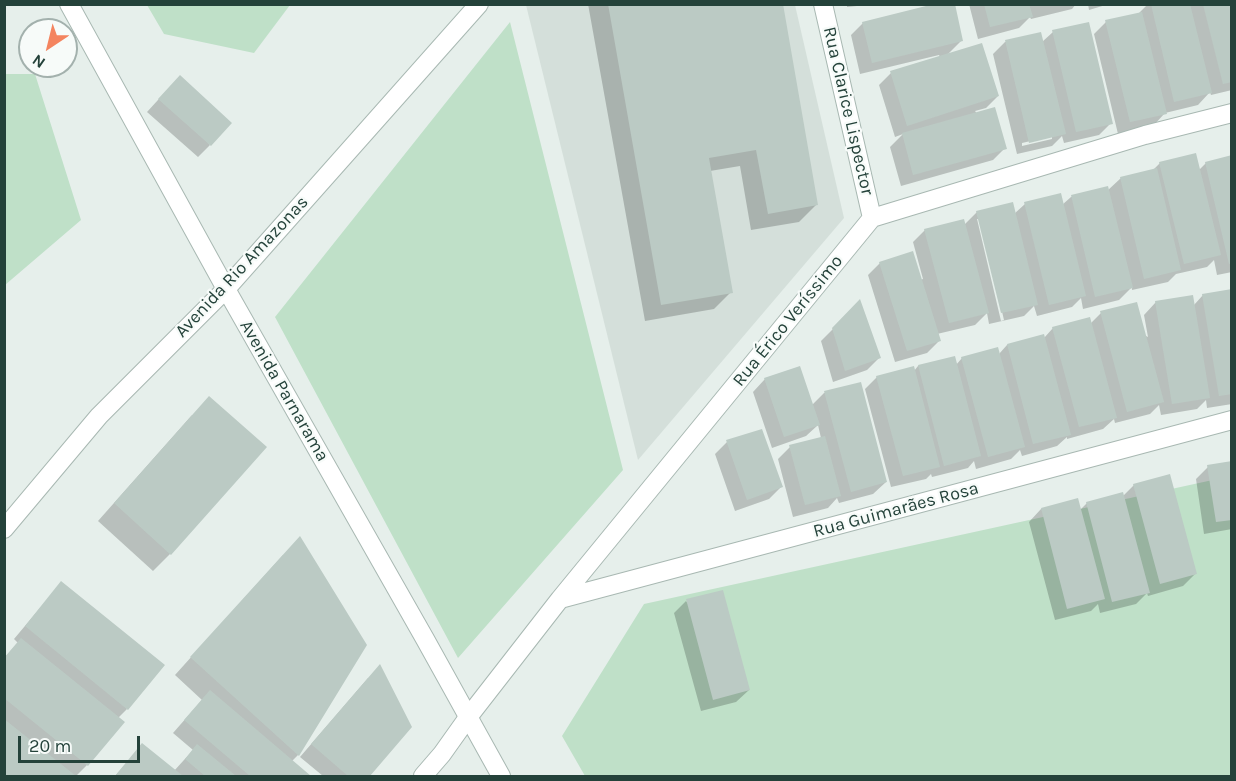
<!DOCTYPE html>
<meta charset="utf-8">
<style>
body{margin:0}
#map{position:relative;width:1236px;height:781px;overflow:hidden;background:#e6efeb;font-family:Karla,sans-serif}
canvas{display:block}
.frame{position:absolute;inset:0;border:6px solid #24423a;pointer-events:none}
.north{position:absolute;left:18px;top:18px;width:60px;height:60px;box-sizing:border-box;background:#f7fbf9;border:2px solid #a3b1ad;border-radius:50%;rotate:215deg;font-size:16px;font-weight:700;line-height:24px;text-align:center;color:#24423a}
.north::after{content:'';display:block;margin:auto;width:21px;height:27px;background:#f4845f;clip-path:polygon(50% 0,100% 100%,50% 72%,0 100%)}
.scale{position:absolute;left:18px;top:736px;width:122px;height:27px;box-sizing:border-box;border:3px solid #24423a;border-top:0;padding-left:8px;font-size:18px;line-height:21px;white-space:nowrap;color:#24423a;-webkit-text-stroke:4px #f7fbf9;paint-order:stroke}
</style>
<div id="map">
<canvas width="1236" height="781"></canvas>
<div class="frame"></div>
<div class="north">N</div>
<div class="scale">20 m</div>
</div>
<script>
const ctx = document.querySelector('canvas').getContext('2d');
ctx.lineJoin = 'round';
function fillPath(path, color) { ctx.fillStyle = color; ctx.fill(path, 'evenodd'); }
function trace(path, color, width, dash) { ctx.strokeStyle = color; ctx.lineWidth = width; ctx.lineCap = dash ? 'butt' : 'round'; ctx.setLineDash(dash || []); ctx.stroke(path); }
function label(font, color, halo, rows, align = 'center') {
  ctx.font = font + ' Karla,sans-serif'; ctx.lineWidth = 4.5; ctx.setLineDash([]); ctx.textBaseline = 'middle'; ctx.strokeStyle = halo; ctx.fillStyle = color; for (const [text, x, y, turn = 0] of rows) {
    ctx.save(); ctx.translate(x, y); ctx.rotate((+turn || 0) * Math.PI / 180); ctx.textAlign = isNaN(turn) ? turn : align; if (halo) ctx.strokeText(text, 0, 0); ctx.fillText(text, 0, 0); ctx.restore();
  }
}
const built = new Path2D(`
 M526,5H795L844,218L638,460Z`);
const green = new Path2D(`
 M147,5H290L254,53L164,34Z
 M510,22L623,470L458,658L275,317Z
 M5,74H35L81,220L5,285Z
 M1231,476V776H585L562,736L644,604Z`);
const shadow = new Path2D(`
 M588,4H781L816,205L799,222L751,230L740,166L710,171L731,292L714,309L645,321Z
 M847,4H877L847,7Z
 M969,4H1076L1072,9L1031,19L1030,17L1019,28L978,39Z
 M1088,4H1109L1089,10Z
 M1148,4H1232V90L1211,95L1210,92L1198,105L1165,113L1153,126L1118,134L1094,34L1106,22L1138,14Z
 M863,23L962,40L947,55L998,96L986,108L975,111L1005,148L993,160L901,186L890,147L903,134L895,137L879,85L891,73L940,57L939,55L860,74L851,35Z
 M1053,32L1111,123L1099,135L1064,143L1062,136L1052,146L1017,154L993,54L1005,42L1040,34L1042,42ZM1052,136V139L1022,146V143Z
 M168,89L210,145L198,157L147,112Z
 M1232,157V272L1217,275L1214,260L1207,267L1176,274L1168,282L1132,290V287L1119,300L1083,309L1081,298L1072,307L1037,316L1034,306L1024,316L989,324L987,313L975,325L937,334L939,341L927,353L895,362L868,275L880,263L920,280L923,279L913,242L925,230L964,225L977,212L1014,214L1025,204L1062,205L1071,197L1107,188V191L1121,178L1153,170L1160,163L1199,170L1206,163ZM977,219H980L1004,320L1001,321Z
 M1232,291V404L1207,408L1206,400L1197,409L1161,415L1159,405L1150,414L1115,423L1114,419L1103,429L1067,439V437L1057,446L1022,456L1020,450L1011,459L976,469L974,461L968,468L932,477L931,474L926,479L891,487L865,389L877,377L914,371L918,366L956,365L962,358L999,354L1007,345L1044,338L1053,328L1090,324L1101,313L1148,337L1144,315L1156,302L1194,305L1203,295Z
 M860,302L879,358L867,370L833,382L821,341Z
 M765,379L812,405L824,393L860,384L886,482L873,494L839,503L837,498L828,508L793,517L778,459L790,447L821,438L818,425L806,436L772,448L753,392Z
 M192,415L170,554L153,571L98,521Z
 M727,442L781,487L769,499L735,511L715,454Z
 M1232,463V529L1204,534L1196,479L1208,467Z
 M1134,485L1195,574L1183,586L1148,596L1147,593L1136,604L1100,613L1098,604L1091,611L1055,620L1029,522L1041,509L1077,500L1080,510L1087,503L1123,496Z
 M283,555L298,755L291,762L308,776H115L142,745L174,771L193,750L173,733L202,700L175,675Z
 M61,583L127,709L118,718L87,765L76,776H4V658L18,643L14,639Z
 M686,601L749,690L736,702L701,711L674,613Z
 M368,678L411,727L368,776H323L300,757Z`);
const building = new Path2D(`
 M608,4H783L818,205L768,214L756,150L709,158L733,293L661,305Z
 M934,4H955L963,41L872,63L862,22Z
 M984,4H1029L1033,17L990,27Z
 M1151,4H1190L1212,93L1174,102Z
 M1203,4H1232V82L1223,84Z
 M1142,12L1167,114L1130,122L1105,20Z
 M1089,22L1113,124L1076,132L1052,30Z
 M1041,32L1066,134L1029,143L1005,40Z
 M982,43L999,96L907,126L890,71Z
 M180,75L232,123L211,146L158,99Z
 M995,107L1007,149L913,175L902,133Z
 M1196,153L1221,255L1184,264L1159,162Z
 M1232,155V263L1229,264L1205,162Z
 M1157,168L1181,270L1144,279L1120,177Z
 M1108,186L1133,288L1095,297L1071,195Z
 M1061,193L1086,296L1049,305L1024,202Z
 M1013,202L1038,305L1001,313L976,211Z
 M964,219L989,313L949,323L924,229Z
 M913,251L941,341L907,351L879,262Z
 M1232,289V394L1219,396L1202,294Z
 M1193,295L1210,398L1172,404L1155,301Z
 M860,299L881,358L845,371L832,328Z
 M1137,302L1164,402L1127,412L1100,311Z
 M1090,317L1117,418L1079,427L1052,327Z
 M1044,334L1071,435L1033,444L1007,344Z
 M998,347L1025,447L988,457L961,357Z
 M955,356L981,456L944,466L918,365Z
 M800,366L820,425L784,437L764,378Z
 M914,366L940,467L903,476L876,376Z
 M861,382L887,482L851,492L824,391Z
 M209,396L267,447L171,555L114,503Z
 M762,429L783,487L747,500L726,440Z
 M825,436L841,496L805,505L789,445Z
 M1232,461V520L1216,522L1207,465Z
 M1170,474L1197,574L1160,584L1133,484Z
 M1123,492L1150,593L1112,602L1086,502Z
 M1078,498L1105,599L1067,609L1041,508Z
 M300,536L367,645L299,756L190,657Z
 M61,581L165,665L128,710L25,626Z
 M723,590L750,690L713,700L686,599Z
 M21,638L125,722L88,766L4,698V658Z
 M380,664L412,727L370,776H348L311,744Z
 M210,690L311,776H250L184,720Z
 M4,719L76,776H4Z
 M142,743L183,776H115Z
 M197,744L236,776H205L185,759Z`);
const minor = new Path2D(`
 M823,4L872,218
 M226,289L479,4
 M560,599L1232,420
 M423,776L442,754L469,716L560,599L872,218L1145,135L1232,113`);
const tertiary = new Path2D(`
 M69,4L226,289L425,639L501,776
 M4,529L99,416L226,289`);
const streetNames = [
 ["Rua Clarice Lispector",848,111,77],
 ["Avenida Rio Amazonas",242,267,-47],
 ["Rua Érico Veríssimo",788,321,-51],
 ["Avenida Parnarama",284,391,60],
 ["Rua Guimarães Rosa",896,510,-15]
];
fillPath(built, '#d4dfda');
fillPath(green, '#bfe0c8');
fillPath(shadow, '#0003');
fillPath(building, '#bbcac4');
trace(minor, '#a8b8b2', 20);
trace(tertiary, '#a8b8b2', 20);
trace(minor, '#fff', 18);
trace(tertiary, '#fff', 18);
label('18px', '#24423a', '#f7fbf9', streetNames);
</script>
